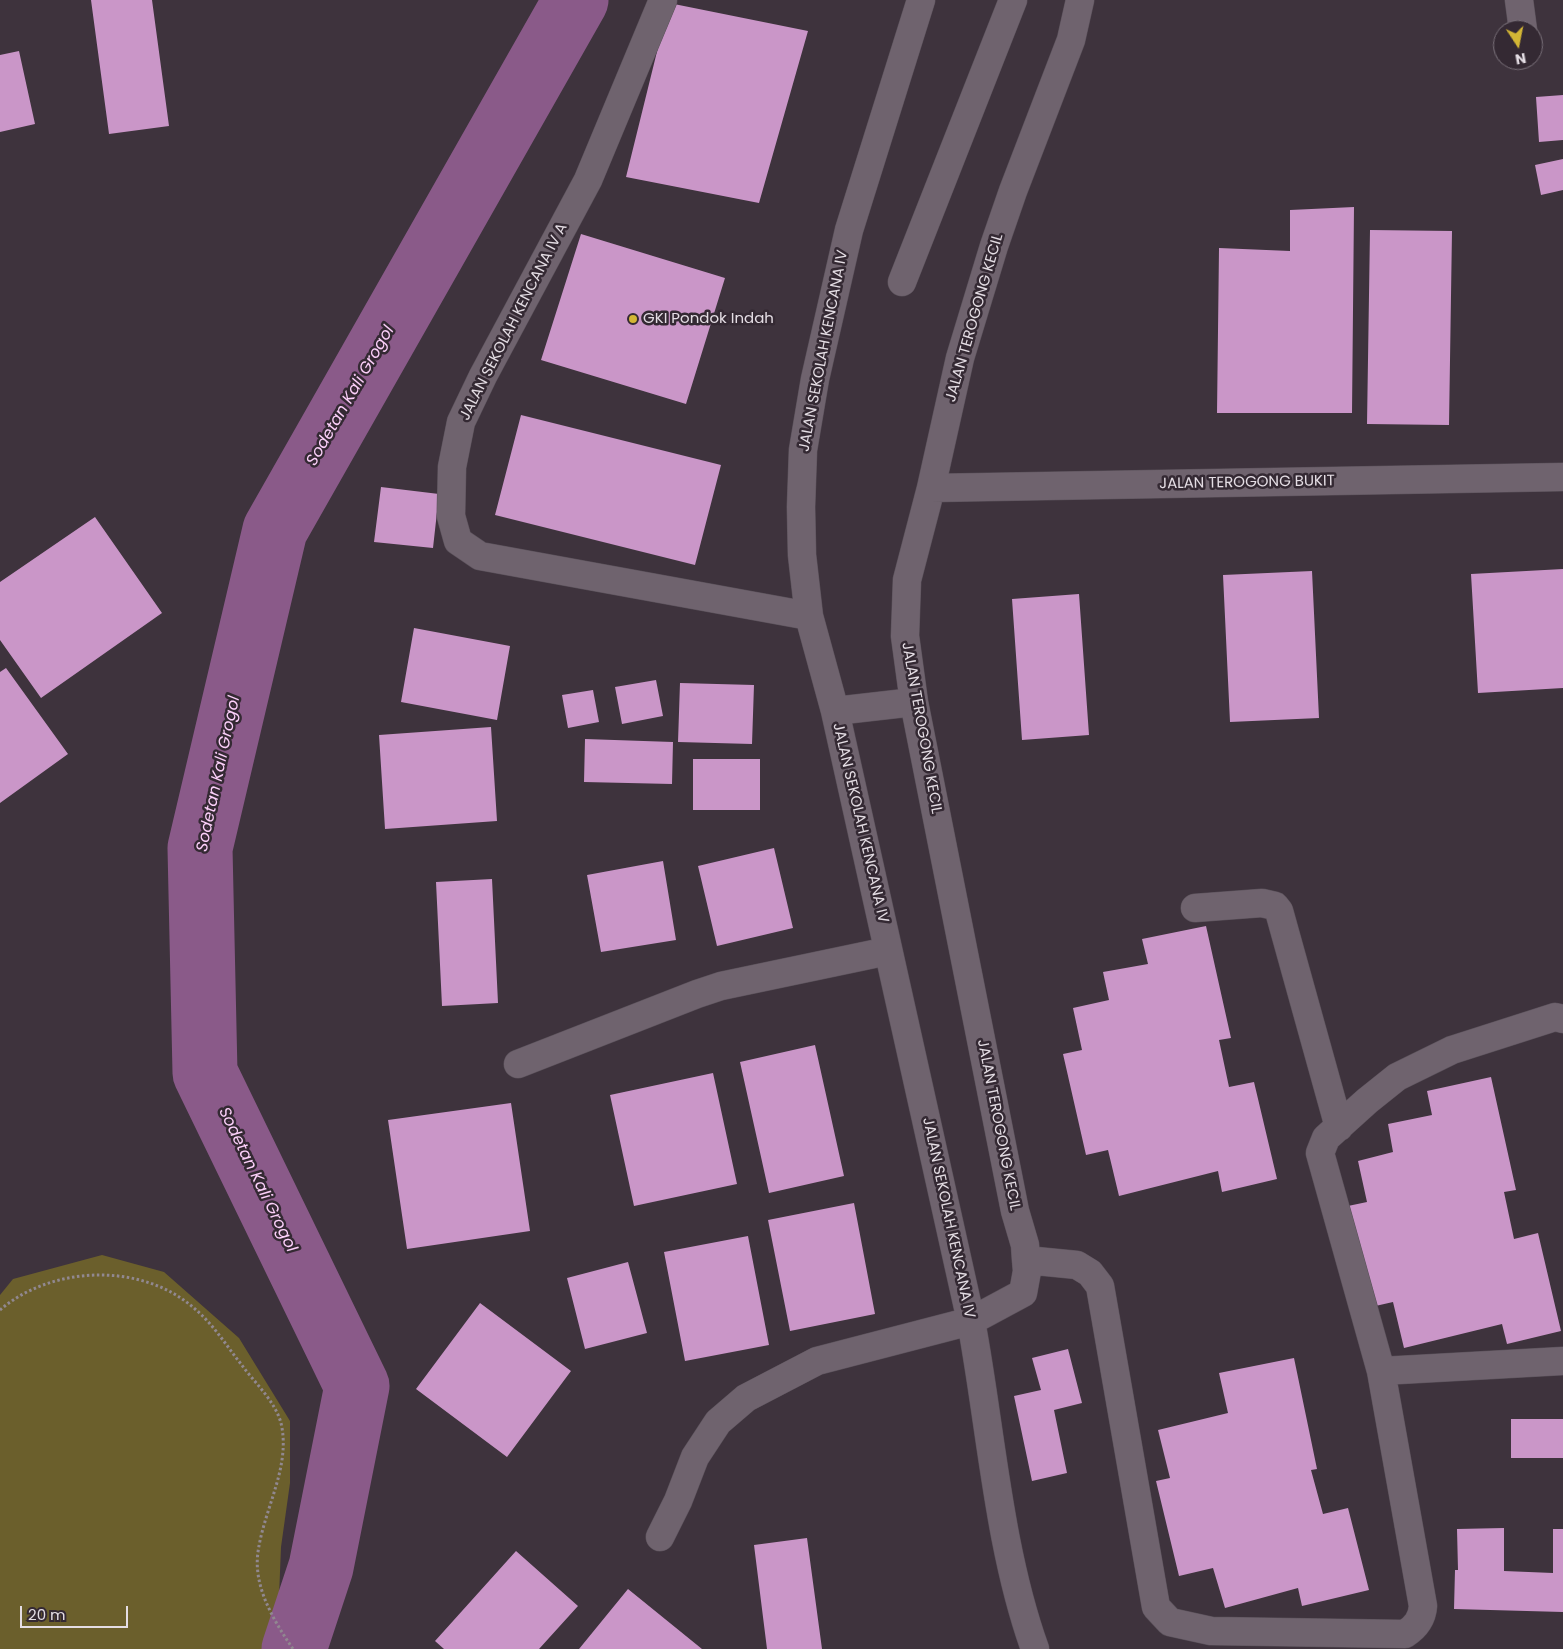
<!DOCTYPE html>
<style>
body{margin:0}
#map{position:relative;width:1563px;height:1649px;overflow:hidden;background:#3e333d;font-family:Poppins,sans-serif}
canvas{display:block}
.north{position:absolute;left:1493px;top:20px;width:50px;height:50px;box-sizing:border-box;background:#342933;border:1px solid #7a717a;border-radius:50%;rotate:169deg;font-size:14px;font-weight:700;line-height:20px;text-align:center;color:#e4dde4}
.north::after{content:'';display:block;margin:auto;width:18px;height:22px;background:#d3b635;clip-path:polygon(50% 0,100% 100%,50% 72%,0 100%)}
.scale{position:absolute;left:20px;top:1606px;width:108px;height:22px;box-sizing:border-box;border:2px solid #e4dde4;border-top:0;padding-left:6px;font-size:15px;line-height:18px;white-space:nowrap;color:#e4dde4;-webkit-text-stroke:4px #342933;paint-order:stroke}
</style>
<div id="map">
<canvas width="1563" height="1649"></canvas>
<div class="north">N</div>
<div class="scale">20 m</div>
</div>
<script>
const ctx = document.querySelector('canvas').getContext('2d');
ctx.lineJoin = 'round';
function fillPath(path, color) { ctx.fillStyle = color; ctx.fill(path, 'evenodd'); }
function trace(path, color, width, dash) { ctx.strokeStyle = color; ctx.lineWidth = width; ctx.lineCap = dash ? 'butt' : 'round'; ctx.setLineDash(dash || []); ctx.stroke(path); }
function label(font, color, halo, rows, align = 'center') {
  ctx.font = font + ' Poppins,sans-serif'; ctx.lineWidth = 5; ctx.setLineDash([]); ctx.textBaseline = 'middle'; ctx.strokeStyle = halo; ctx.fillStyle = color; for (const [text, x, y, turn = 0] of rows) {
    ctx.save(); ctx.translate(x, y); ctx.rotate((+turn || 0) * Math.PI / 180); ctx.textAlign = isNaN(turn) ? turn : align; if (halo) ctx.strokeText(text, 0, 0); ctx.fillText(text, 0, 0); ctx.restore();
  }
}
const green = new Path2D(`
 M102,1255L164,1272L239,1338L290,1421V1483L281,1547L279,1597L315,1649H0V1295L13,1279Z`);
const river = new Path2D(`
 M294,1649L321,1567L357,1386L205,1073L200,848L275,530L576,0`);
const building = new Path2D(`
 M91,0H152L169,126L109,134Z
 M669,3L808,31L759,203L626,177Z
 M19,51L35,124L0,132V55Z
 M1563,95V140L1539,142L1536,97Z
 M1563,159V190L1541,195L1535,165Z
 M1354,207L1352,413H1217L1219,248L1290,251V210Z
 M1370,230L1452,231L1449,425L1367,424Z
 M581,234L725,278L686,404L541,360Z
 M521,415L721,465L695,565L495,515Z
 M381,487L439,494L433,548L374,542Z
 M95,517L162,613L41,698L0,640V582Z
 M1563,569V688L1478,693L1471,574Z
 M1312,571L1319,718L1230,722L1223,575Z
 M1079,594L1089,735L1022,740L1012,599Z
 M414,628L510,646L497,720L401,702Z
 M6,668L68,754L0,803V672Z
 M656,680L663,716L622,724L615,687Z
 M680,683L754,685L752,744L678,742Z
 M593,690L599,722L568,728L562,695Z
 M491,727L497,821L385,829L379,735Z
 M585,739L673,742L672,784L584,782Z
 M693,759H760V810H693Z
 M774,848L793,928L717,946L698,866Z
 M663,861L676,940L601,952L587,875Z
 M492,879L498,1003L442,1006L436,882Z
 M1206,926L1231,1038L1219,1040L1229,1087L1254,1082L1277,1179L1222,1192L1218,1171L1119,1196L1108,1150L1086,1155L1063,1054L1082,1050L1073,1008L1109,1000L1103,972L1148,964L1142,939Z
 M815,1045L844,1176L769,1193L740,1062Z
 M713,1073L737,1184L634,1206L610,1095Z
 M1491,1077L1516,1190L1504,1192L1514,1239L1538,1233L1561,1331L1507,1344L1502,1324L1404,1348L1393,1302L1371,1307L1348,1206L1367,1202L1358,1161L1393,1152L1388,1124L1432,1115L1427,1091Z
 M511,1103L530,1231L407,1249L388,1120Z
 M854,1203L875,1314L790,1331L768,1220Z
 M748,1236L769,1345L685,1361L664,1252Z
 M628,1262L647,1333L585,1349L567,1278Z
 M480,1303L571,1371L507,1457L416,1389Z
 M1068,1349L1082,1403L1054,1410L1067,1473L1032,1481L1014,1396L1041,1390L1032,1358Z
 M1294,1358L1317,1469L1311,1470L1323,1514L1348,1508L1369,1590L1302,1606L1298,1588L1225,1608L1213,1568L1179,1576L1156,1481L1170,1478L1158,1430L1228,1413L1219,1373Z
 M1511,1419H1563V1458H1511Z
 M1504,1528V1571L1553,1573V1529H1563V1612L1454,1609L1455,1570H1458L1457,1529Z
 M807,1538L822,1649H767L754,1545Z
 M516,1551L578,1606L539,1649H444L435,1641Z
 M628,1589L702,1649H579Z`);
const path = new Path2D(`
 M0,1310C52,1265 143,1262 195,1309C213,1324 226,1345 241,1364C254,1382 275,1401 281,1423C286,1444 282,1466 276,1486C270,1507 261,1530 258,1552C253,1587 274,1621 293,1649`);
const minor = new Path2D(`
 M663,0L588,180L483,376L461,422L452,467L451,516L458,541L480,556L809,616
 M921,0L849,230L815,379L803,450L801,507L802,555L809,616L835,711L971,1321C991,1428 998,1546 1035,1649
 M1519,0L1523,30
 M902,282L1013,0
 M931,488L1563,477
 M835,711L914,702
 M1195,908L1262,903L1275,906L1279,911L1339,1127
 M518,1064L697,994L721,986L888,951
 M1026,1260L1077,1265L1090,1273L1100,1286L1156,1607L1170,1622L1211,1631L1405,1634C1416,1627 1422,1619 1423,1606L1381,1371L1320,1153L1326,1138L1367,1101L1397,1077L1452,1050L1555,1017L1563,1019
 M1381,1371L1563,1361
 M660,1537L678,1501L695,1457L718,1422L746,1398L817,1361L971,1321L1023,1293L1027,1271L1026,1260L1025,1245L1015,1211L914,702L905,636L907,580L931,488L960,358L994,246L1013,191L1071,40L1080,0`);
const markers = [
 [633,319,5,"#d3b635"]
];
const streetNames = [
 ["JALAN TEROGONG KECIL",975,318,-74],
 ["JALAN SEKOLAH KENCANA IV A",514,322,-63],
 ["JALAN SEKOLAH KENCANA IV",824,351,-79],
 ["JALAN TEROGONG BUKIT",1247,483,-1],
 ["JALAN TEROGONG KECIL",921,728,80],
 ["JALAN SEKOLAH KENCANA IV",860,823,77],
 ["JALAN TEROGONG KECIL",998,1125,79],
 ["JALAN SEKOLAH KENCANA IV",948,1218,78]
];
const poiNames = [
 ["GKI Pondok Indah",643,319]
];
const waterNames = [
 ["Sodetan Kali Grogol",351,396,-60],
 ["Sodetan Kali Grogol",219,774,-78],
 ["Sodetan Kali Grogol",257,1180,64]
];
fillPath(green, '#6b5f2c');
trace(river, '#8a5a89', 65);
fillPath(building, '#ca96c8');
trace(minor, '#5a515a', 29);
trace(path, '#918890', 3, [2.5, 2.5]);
trace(minor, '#6f636e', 28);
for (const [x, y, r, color] of markers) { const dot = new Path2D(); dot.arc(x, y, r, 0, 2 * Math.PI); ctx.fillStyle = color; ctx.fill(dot); trace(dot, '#342933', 2); }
label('15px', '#e4dde4', '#342933', streetNames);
label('15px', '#e4dde4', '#342933', poiNames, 'left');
label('italic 16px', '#fcd0fa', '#342933', waterNames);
</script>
